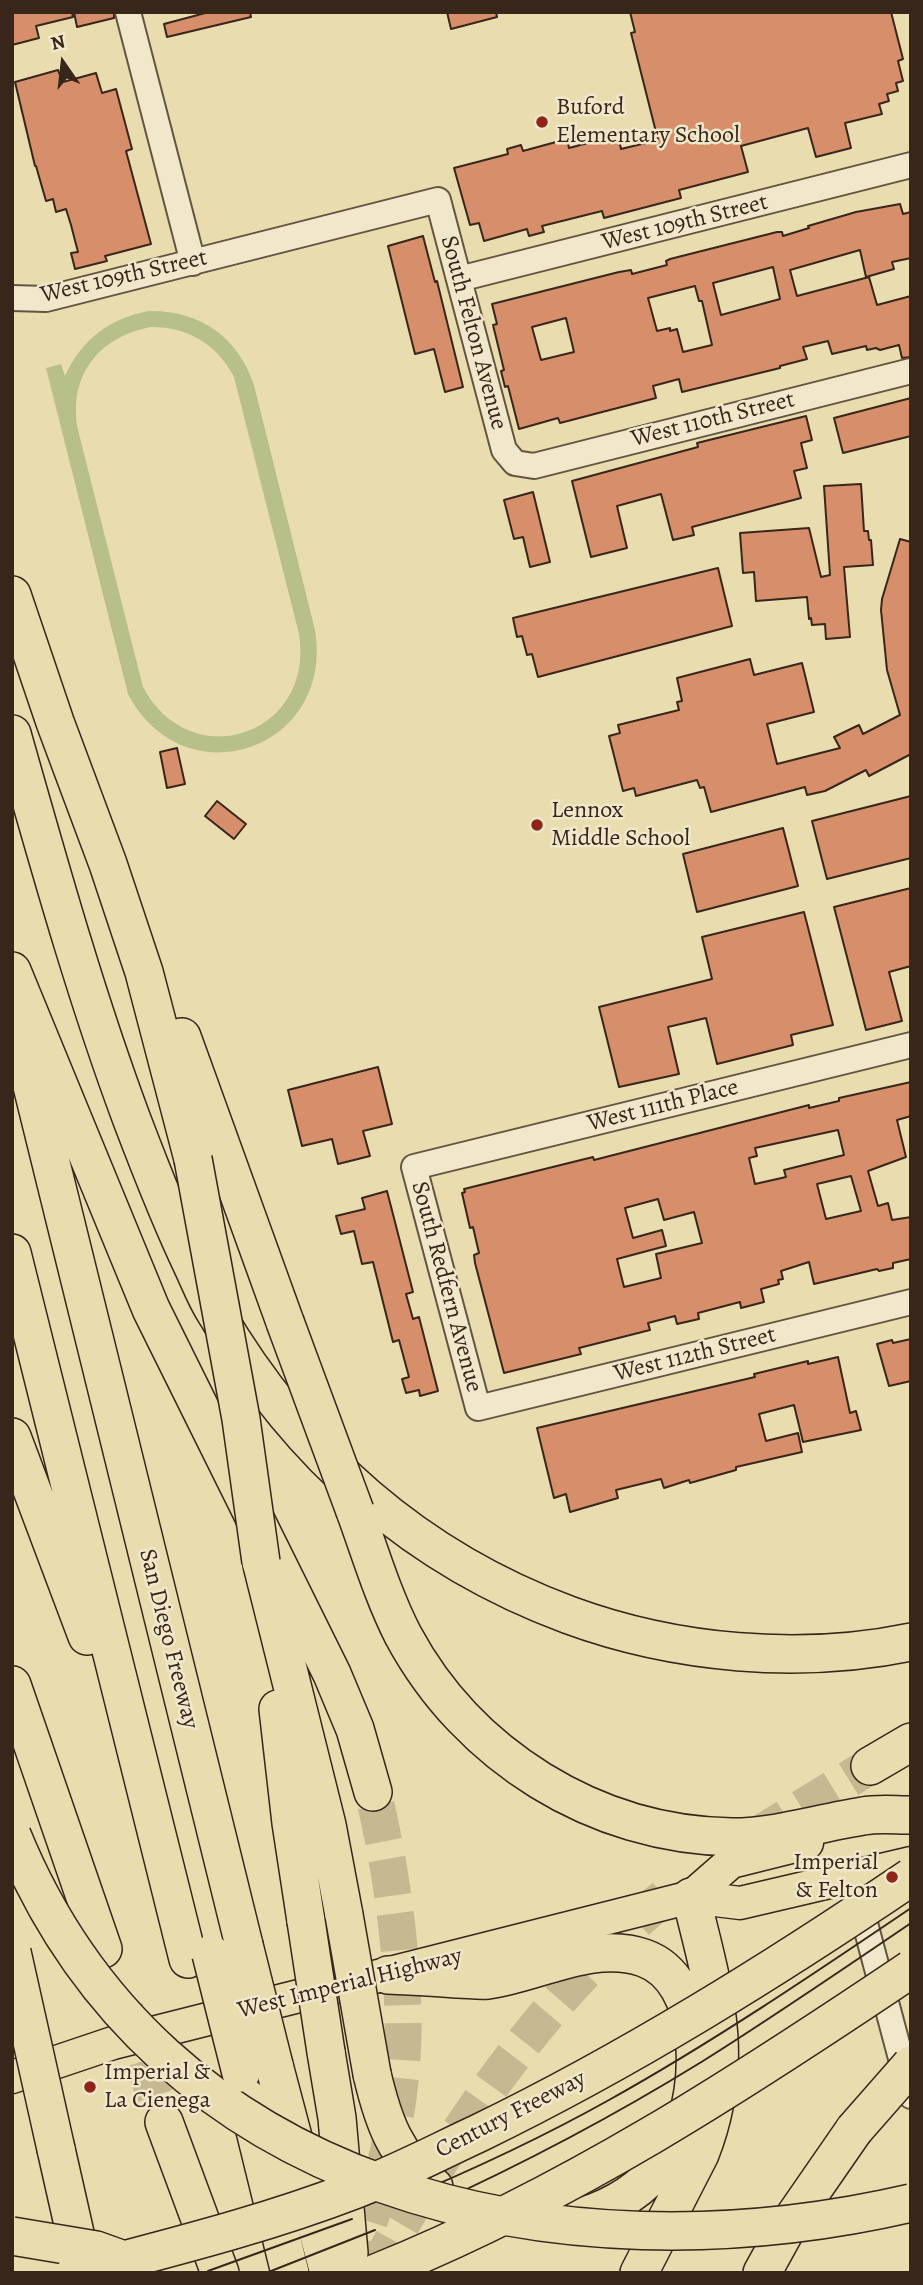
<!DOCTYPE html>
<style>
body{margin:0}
#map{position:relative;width:923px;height:2285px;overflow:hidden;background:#e9dcaf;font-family:Alegreya,serif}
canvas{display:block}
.frame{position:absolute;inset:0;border:14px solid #38261b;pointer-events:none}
.north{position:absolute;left:28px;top:28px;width:70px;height:70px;-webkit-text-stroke:5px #f1e8cb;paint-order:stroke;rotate:346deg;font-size:19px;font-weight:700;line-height:28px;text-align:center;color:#38261b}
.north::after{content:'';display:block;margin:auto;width:24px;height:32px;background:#38261b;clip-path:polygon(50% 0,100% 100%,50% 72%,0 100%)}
</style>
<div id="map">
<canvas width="923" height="2285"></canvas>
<div class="frame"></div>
<div class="north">N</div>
</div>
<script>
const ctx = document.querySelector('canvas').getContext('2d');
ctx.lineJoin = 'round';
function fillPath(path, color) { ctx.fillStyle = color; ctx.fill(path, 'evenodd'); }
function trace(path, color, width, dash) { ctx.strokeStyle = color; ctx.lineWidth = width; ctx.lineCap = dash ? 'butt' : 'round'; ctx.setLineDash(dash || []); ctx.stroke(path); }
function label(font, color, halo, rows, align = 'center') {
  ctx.font = font + ' Alegreya,serif'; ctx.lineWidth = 5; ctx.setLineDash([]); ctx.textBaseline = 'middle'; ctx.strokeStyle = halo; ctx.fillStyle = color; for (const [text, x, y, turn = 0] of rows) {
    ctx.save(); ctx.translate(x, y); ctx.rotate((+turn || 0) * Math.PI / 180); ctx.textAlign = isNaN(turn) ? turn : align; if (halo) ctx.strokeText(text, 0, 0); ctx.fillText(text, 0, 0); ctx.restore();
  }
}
const green = new Path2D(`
 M149,311C200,310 238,337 254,385L315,630C335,750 184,801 128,694L46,368L61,364L65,376C82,339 110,318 149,311ZM151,327C188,327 217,344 234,377L299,634C315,735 191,777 143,687L78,430C68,376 98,337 151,327Z`);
const building = new Path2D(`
 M12,12H72L73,17L36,26L39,38L12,45Z
 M74,12H114V18L77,27Z
 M209,12H250L251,17L167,37L164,24Z
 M447,12H496L497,17L451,29Z
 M630,12H891L903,59L898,61L903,81L896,83L898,91L887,94L889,101L879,104L882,114L845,123L851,148L816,157L808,128L741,146L748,172L679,190L681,198L604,218L602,211L542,226L544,232L529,236L527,229L484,241L479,223L470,225L454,168L508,154L507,149L521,145L523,151L567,139L569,148L618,135L621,149L658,140L631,33L635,32Z
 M58,70L63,82L96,73L102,93L116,89L132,149L126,151L151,244L105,256L107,261L75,269L71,253L78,252L71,225L66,209L56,212L53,199L46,201L36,166H35L15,82Z
 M900,204L903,214L911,212V258L892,262L894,269L866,277L860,250L790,270L797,296L869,277L877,305L911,296V357L902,358L899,345L880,350L876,348L867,350L866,346L832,354L828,341L803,347L807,359L780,366V368L682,392L679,379L653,386L656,398L560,423L558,418L519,429L508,386L505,387L501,371L504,370L493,325L497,324L492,304L619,272L631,270L632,274L667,265L666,261L670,259L777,232H782L783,236L809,228L808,226L856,212ZM773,267L780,299L721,315L713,283ZM695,286L699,301H702L712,345L683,352L677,329L670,331V328L657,331L648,298ZM566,318L574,352L541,360L532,327Z
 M423,236L435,282L437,281L463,387L445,392L434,349L415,354L388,246Z
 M911,398V436L843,453L834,418Z
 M806,416L812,440L801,443L807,468L794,471L801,498L692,527L694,535L673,540L661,494L617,506L627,548L591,557L572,481L698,447L697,443Z
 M861,484L864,531H868L869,540H871L873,565L844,567L850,637L826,639L825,624L812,625L811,618L809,619L807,597L756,601L754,572L743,573L740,533L809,528L821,577L830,575L824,486Z
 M533,492L550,562L530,567L523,537L514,539L504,500Z
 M900,539L911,542V754L869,776L866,770L825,791L807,795L805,787L711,812L704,787L700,788L697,780L636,796L634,788L623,791L609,736L620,733L618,725L679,710L677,702L682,701L677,678L750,659L754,675L802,663L814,712L767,724L777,764L840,748L834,737L859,725L863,734L900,715L887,670L881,610L882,599Z
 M718,568L732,626L538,677L532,654L527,655L522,636L517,637L513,618Z
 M177,748L185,784L167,788L160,752Z
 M911,796V858L827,879L812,821Z
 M217,801L246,824L234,839L205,816Z
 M783,828L798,886L697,912L683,854Z
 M911,888V966L889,972L902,1021L866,1030L834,907Z
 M804,912L833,1025L791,1035L793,1045L717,1064L706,1018L668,1027L679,1074L619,1087L599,1007L712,979L702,937Z
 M378,1067L392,1124L363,1131L370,1156L338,1164L332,1139L302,1146L288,1090Z
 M911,1082V1116L897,1120L906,1157L868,1171L878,1206L888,1203L892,1220L911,1217V1259L893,1263V1268L879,1271L877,1269L814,1284L809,1262L781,1271L783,1279L778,1280L779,1284L761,1289L764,1302L741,1308L740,1302L698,1313L699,1319L677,1324L675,1316L648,1323L650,1330L579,1348L581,1354L504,1373L475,1263L474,1255L479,1253L473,1227L470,1228L462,1193L465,1192L464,1189L593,1157L594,1160L809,1105V1108L839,1101V1098ZM838,1130L844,1155L784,1170L786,1177L755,1184L749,1158L757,1156L755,1148ZM851,1176L861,1211L826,1219L817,1184ZM658,1199L664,1220L694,1212L702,1243L656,1254L661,1278L624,1287L617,1259L666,1246L662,1230L633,1238L625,1208Z
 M387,1191L413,1292L406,1294L413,1319L419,1317L438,1391L420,1396L419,1390L406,1393L402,1379L409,1377L399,1340L393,1342L373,1262L362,1264L354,1231L341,1234L336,1216L365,1209L362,1198Z
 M911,1339V1381L889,1386L877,1344L892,1340L893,1343Z
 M838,1357L850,1413L856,1411L861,1430L803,1442L794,1405L759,1414L766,1441L798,1433L802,1452L736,1467V1470L690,1483L689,1480L664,1488L661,1479L616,1490L618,1498L570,1512L566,1494L554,1498L537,1428L755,1377L754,1374L808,1361V1364Z`);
const highwayTunnel = new Path2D(`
 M755,1837L870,1766
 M125,2009L164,2122
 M350,2273C383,2193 405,2100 403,2013C401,1938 390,1864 373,1792
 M376,2273C391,2239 412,2207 431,2176C495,2073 571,1973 666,1896`);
const minor = new Path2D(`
 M128,12L193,263
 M459,279L911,165
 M12,298L46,299L438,200L504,450L515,463L534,466L911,371
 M911,1045L414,1167L478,1408L911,1302
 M858,1897L911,2096`);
const major = new Path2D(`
 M691,1897L731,1862L807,1843
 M12,2077L113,2043L691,1897L740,1903L911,1863`);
const highway = new Path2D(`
 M12,595L55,722L108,864L144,972L193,1159
 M12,734C49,864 85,994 132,1120C151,1170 170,1219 193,1267C200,1282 206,1298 215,1312C298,1454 415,1558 569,1615C675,1654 800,1665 911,1642
 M12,971L151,1309L332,1674L355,1729L373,1792
 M12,1005L244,1945
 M182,1037L285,1322
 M12,1253L188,1959
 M12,1437L87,1636
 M355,1511C370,1552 383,1596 403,1635C468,1756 595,1835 732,1837C777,1837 819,1823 863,1816C878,1813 895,1815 911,1815
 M262,1565L327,1825L344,1915
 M12,1685L103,1949
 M278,1709L291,1823L306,1921
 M870,1766L911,1742
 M388,1975C411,1976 434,1977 457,1979C467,1979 478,1981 488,1980C538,1973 593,1940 644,1958C706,1980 704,2089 679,2138C671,2153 660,2168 647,2180C623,2203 590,2217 558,2222
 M326,2052L337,2118L349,2253L346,2273
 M274,2065L329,2273
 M372,2074C383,2121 395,2156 434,2187
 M247,2098L290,2273
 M164,2122L220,2273
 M56,2149L84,2273
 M639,2273L700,2154C737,2060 714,1991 691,1897
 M762,2273L789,2224L854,2130`);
const tram = new Path2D(`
 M398,2201C470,2171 541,2138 609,2100C713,2042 812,1975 911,1908
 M426,2208C521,2165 614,2116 703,2061C773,2017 842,1970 911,1923
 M208,2271L352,2219
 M266,2273L375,2230`);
const highwayBridge = new Path2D(`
 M193,1159L241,1419L261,1562
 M285,1322L355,1511
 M12,1835C158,2193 556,2285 911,2203
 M344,1915L372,2074
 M306,1921L326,2052
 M244,1945L274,2065
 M12,1952L56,2149
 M211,1954L241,2073
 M854,2130L911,2065
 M12,2236L96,2250L121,2259
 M75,2273C169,2248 263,2225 354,2190C396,2174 438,2152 479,2133C629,2060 772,1971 911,1877
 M376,2273C568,2196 740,2084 911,1969`);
const markers = [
 [542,122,7,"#8f2418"],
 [537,825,7,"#8f2418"],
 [892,1877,7,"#8f2418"],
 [90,2087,7,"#8f2418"]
];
const poiNames = [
 ["Buford",556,108],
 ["Elementary School",556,136],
 ["Lennox",551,811],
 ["Middle School",551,839],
 ["Imperial",878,1863,"right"],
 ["& Felton",878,1891,"right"],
 ["Imperial &",104,2073],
 ["La Cienega",104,2101]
];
const streetNames = [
 ["West 109th Street",685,223,-14],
 ["West 109th Street",124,277,-13],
 ["South Felton Avenue",473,333,75],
 ["West 110th Street",713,420,-14],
 ["West 111th Place",663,1106,-14],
 ["South Redfern Avenue",446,1287,75],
 ["West 112th Street",695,1355,-14],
 ["San Diego Freeway",168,1639,76],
 ["West Imperial Highway",350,1984,-14],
 ["Century Freeway",511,2115,-27]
];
fillPath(green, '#b8c08a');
fillPath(building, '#d68f6a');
trace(building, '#38261b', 2);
trace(highwayTunnel, '#c6b891', 37, [37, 18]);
trace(minor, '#645440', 28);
trace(major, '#38261b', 35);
trace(highway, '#38261b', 40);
trace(minor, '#f1e8cb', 24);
trace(major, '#e9dcaf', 32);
trace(highway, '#e9dcaf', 37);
trace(tram, '#38261b', 2);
trace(highwayBridge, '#38261b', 40, []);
trace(highwayBridge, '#e9dcaf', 37);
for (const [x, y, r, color] of markers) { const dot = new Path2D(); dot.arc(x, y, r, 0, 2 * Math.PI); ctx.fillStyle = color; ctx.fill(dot); trace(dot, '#f1e8cb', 2.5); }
label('24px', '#38261b', '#f1e8cb', poiNames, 'left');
label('24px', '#38261b', '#f1e8cb', streetNames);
</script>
